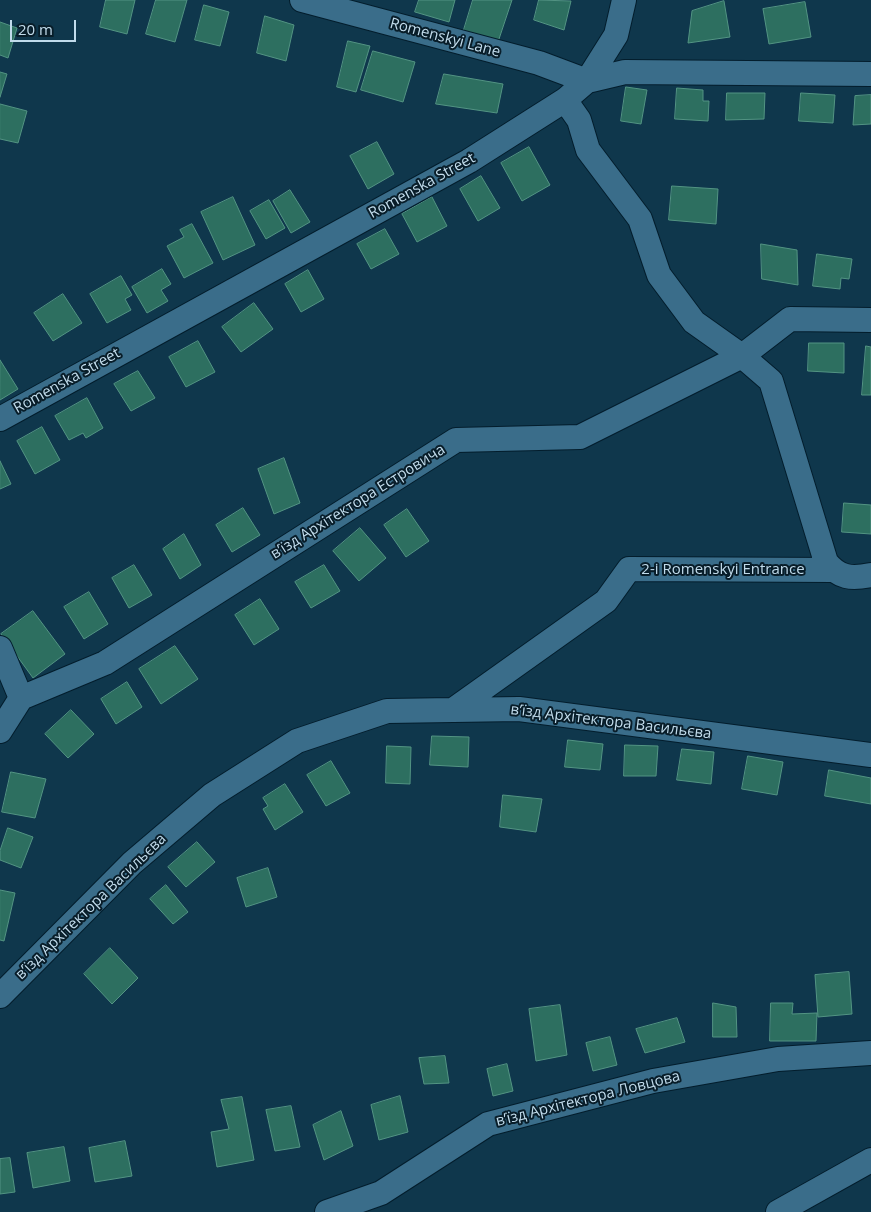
<!DOCTYPE html>
<meta charset="utf-8">
<style>
body{margin:0}
#map{position:relative;width:871px;height:1212px;overflow:hidden;background:#0f374c;font-family:"Open Sans",sans-serif}
canvas{display:block}
.scale{position:absolute;left:10px;top:20px;width:66px;height:22px;box-sizing:border-box;border:2px solid #c1dbeb;border-top:0;padding-left:6px;font-size:15px;line-height:18px;white-space:nowrap;color:#c1dbeb;-webkit-text-stroke:4px #081d29;paint-order:stroke}
</style>
<div id="map">
<canvas width="871" height="1212"></canvas>
<div class="scale">20 m</div>
</div>
<script>
const ctx = document.querySelector('canvas').getContext('2d');
ctx.lineJoin = 'round';
function fillPath(path, color) { ctx.fillStyle = color; ctx.fill(path, 'evenodd'); }
function trace(path, color, width, dash) { ctx.strokeStyle = color; ctx.lineWidth = width; ctx.lineCap = dash ? 'butt' : 'round'; ctx.setLineDash(dash || []); ctx.stroke(path); }
function label(font, color, halo, rows, align = 'center') {
  ctx.font = font + ' "Open Sans",sans-serif'; ctx.lineWidth = 4; ctx.setLineDash([]); ctx.textBaseline = 'middle'; ctx.strokeStyle = halo; ctx.fillStyle = color; for (const [text, x, y, turn = 0] of rows) {
    ctx.save(); ctx.translate(x, y); ctx.rotate((+turn || 0) * Math.PI / 180); ctx.textAlign = isNaN(turn) ? turn : align; if (halo) ctx.strokeText(text, 0, 0); ctx.fillText(text, 0, 0); ctx.restore();
  }
}
const building = new Path2D(`
 M106,0H135L127,34L100,27Z
 M156,0H187L175,42L146,34Z
 M419,0H455L449,22L415,12Z
 M473,0H512L498,42L463,33Z
 M539,0L571,1L564,30L534,20Z
 M724,1L730,37L688,43L692,11Z
 M805,2L811,37L769,44L763,9Z
 M204,5L229,12L220,46L195,40Z
 M265,16L294,25L286,61L257,53Z
 M0,22L17,28L8,58L0,55Z
 M348,41L370,46L356,92L337,87Z
 M373,51L415,62L403,102L361,90Z
 M0,72L7,74L0,97Z
 M444,74L503,84L497,113L436,104Z
 M626,87L647,90L641,124L621,121Z
 M677,88L703,90V101H709L708,121L675,119Z
 M727,93H765L764,119L726,120Z
 M801,93L835,95L833,123L799,121Z
 M871,95V124L853,125L855,96Z
 M0,104L27,111L18,143L0,139Z
 M377,142L394,174L368,189L350,156Z
 M529,147L550,185L522,201L501,163Z
 M481,176L500,208L478,221L460,189Z
 M672,186L718,189L716,224L669,220Z
 M290,190L310,222L291,233L273,201Z
 M233,197L255,245L223,260L201,212Z
 M432,197L447,226L417,242L402,214Z
 M269,200L285,228L266,239L250,211Z
 M192,224L213,263L184,278L167,246L184,237L180,230Z
 M385,229L399,254L371,269L357,244Z
 M761,244L797,250L798,285L762,279Z
 M817,254L852,259L849,279L841,278L840,289L813,286Z
 M162,269L171,284L161,290L168,301L147,313L132,287Z
 M308,270L324,299L301,312L285,284Z
 M121,276L132,295L125,299L131,310L107,323L90,294Z
 M63,294L82,323L53,341L34,313Z
 M254,303L273,329L241,352L222,327Z
 M198,341L215,372L186,387L169,357Z
 M809,343H844V373L808,371Z
 M866,346L871,347V395H862Z
 M0,360L18,389L0,400Z
 M138,371L155,398L131,411L114,384Z
 M87,398L103,428L86,438L83,433L69,440L55,416Z
 M42,427L60,460L35,474L17,441Z
 M284,458L300,503L274,514L258,469Z
 M0,461L11,484L0,489Z
 M844,503L871,505V534L842,532Z
 M243,508L260,535L232,552L216,525Z
 M407,509L429,541L406,557L384,525Z
 M360,528L386,558L359,581L333,551Z
 M184,534L201,565L180,579L163,549Z
 M134,565L152,595L129,608L112,578Z
 M324,565L340,591L311,608L295,582Z
 M89,592L108,624L84,639L64,607Z
 M260,599L279,629L254,645L235,615Z
 M33,611L65,654L33,678L1,634Z
 M175,646L198,679L161,704L139,669Z
 M127,682L142,707L116,724L101,699Z
 M71,710L94,734L68,758L45,734Z
 M432,736L469,737L468,767L430,765Z
 M568,740L603,744L600,770L565,767Z
 M625,745L658,746L656,776H624Z
 M387,746L411,747L410,784L386,783Z
 M682,749L714,752L711,784L677,780Z
 M748,756L783,762L777,795L742,789Z
 M331,761L350,793L326,806L307,775Z
 M829,770L871,778V804L825,796Z
 M11,772L46,779L35,818L2,812Z
 M285,784L303,812L275,830L263,809L268,806L263,798Z
 M503,795L542,799L536,832L500,827Z
 M8,828L33,837L21,868L0,860V851Z
 M197,842L215,862L186,887L168,867Z
 M268,868L277,897L246,907L237,878Z
 M166,885L188,912L173,924L150,899Z
 M0,890L15,893L4,941L0,940Z
 M110,948L138,978L112,1004L84,974Z
 M849,972L852,1014L818,1017L815,975Z
 M713,1003L736,1007L737,1037H713Z
 M771,1003H793L792,1014L817,1013L816,1041H770Z
 M560,1005L567,1055L536,1061L529,1009Z
 M677,1018L685,1042L645,1053L636,1029Z
 M610,1037L617,1065L593,1071L586,1043Z
 M445,1056L449,1083L424,1084L419,1058Z
 M507,1064L513,1091L493,1096L487,1069Z
 M400,1096L408,1132L379,1140L371,1105Z
 M242,1097L254,1160L217,1167L211,1132L229,1129L221,1100Z
 M291,1106L300,1147L275,1151L266,1110Z
 M341,1111L353,1146L324,1160L313,1125Z
 M125,1141L132,1176L95,1182L89,1148Z
 M64,1147L70,1181L33,1188L27,1153Z
 M10,1158L15,1192L0,1194V1159Z`);
const minor = new Path2D(`
 M302,0L539,63L587,81L616,35L624,0
 M565,100L579,120L588,150L640,219L659,275L694,322L742,356L771,381L826,562C839,578 851,579 871,575
 M0,419L469,161L565,100L587,81L625,72L871,74
 M0,648L21,698
 M453,710L606,601L629,569L833,570
 M0,731L21,698L105,663L456,440L580,437L742,356L790,319L871,320
 M0,996L132,863L212,795L297,741L387,711L519,709L871,755
 M327,1212L381,1193L488,1124L653,1081L778,1059L871,1053
 M778,1212L871,1160`);
const streetNames = [
 ["Romenskyi Lane",445,38,15],
 ["Romenska Street",422,186,-29],
 ["Romenska Street",67,381,-29],
 ["в’їзд Архітектора Естровича",358,502,-32],
 ["2-i Romenskyi Entrance",723,570],
 ["в’їзд Архітектора Васильєва",611,722,7],
 ["в’їзд Архітектора Васильєва",91,907,-44],
 ["в’їзд Архітектора Ловцова",588,1099,-14]
];
fillPath(building, '#2d6f60');
trace(building, '#539483', 1);
trace(minor, '#031d2c', 26);
trace(minor, '#3a6d8a', 24);
label('15px', '#c1dbeb', '#081d29', streetNames);
</script>
